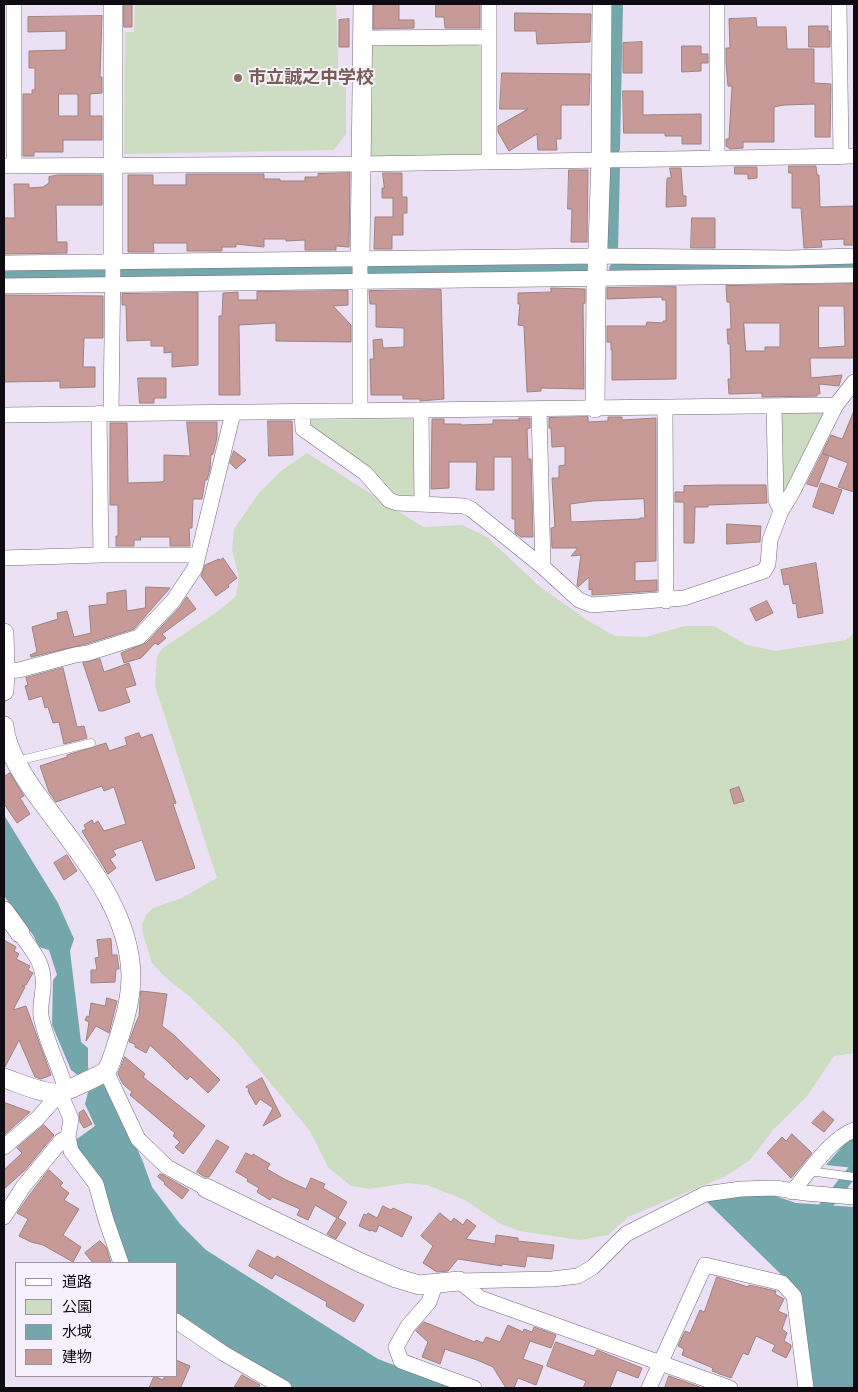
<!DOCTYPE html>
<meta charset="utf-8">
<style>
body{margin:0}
#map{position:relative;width:858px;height:1392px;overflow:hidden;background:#ece0f5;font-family:Poppins,"Noto Sans JP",sans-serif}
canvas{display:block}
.frame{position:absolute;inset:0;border:5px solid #0f0b12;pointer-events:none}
.legend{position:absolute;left:15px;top:1262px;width:162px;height:115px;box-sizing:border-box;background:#f6effc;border:1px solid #9a949e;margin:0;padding:6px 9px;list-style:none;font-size:15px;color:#0f0b12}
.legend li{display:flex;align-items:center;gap:10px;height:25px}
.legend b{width:25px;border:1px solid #9a949e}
</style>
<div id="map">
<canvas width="858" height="1392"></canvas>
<div class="frame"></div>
<ul class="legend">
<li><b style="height:6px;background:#fff"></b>道路</li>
<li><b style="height:14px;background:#cdddc1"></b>公園</li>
<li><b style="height:14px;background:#74a7ab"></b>水域</li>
<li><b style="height:14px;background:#c79a97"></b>建物</li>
</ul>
</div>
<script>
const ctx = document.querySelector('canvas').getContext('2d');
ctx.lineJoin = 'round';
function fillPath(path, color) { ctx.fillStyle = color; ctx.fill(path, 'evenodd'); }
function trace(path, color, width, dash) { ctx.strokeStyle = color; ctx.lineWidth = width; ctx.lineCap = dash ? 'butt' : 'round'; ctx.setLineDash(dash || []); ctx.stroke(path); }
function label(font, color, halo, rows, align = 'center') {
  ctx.font = font + ' Poppins,"Noto Sans JP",sans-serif'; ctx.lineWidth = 4; ctx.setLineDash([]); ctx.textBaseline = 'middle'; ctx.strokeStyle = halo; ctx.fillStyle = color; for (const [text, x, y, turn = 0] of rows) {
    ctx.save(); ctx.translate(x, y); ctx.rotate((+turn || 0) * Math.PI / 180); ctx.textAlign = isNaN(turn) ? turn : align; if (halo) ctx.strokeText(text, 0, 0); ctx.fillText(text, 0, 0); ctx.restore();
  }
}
const green = new Path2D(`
 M135,4H336L339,86H346V134L334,150L124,154L125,32H134Z
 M375,45H477L484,49L486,150L481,157H371L368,153L370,47Z
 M821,412L824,414L787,494L780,492L782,413Z
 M411,419L414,421L416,496L393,495L310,427L308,423L312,420Z
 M307,453L423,527L462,525L487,537L539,586L590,622L615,636L646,637L684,626H714L747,645L775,651L846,640L854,633V1053L834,1056L807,1096L773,1130L750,1160L726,1176L628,1217L608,1235L580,1240L519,1231L499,1223L465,1200L427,1185L407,1183L370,1189L351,1186L328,1167L310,1131L235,1040L189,996L165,977L152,963L143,934L142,924L146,915L153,908L182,898L217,878L155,686L157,656L163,648L221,609L236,596L239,577L232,550L234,529L259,493L281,471Z`);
const water = new Path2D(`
 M4,815L58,903L74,939L70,951L81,1042L88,1048V1066L89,1072L79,1076L71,1070L52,1025L53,980L57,975L49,950L39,947L33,935L4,896Z
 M103,1084L111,1090L143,1162L152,1187L180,1224L206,1250L378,1359L454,1388H291L176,1317V1263H126L75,1150L74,1141L95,1126L85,1104L88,1092Z
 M854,1138V1168L826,1165L847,1141Z
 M733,1193L775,1196L796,1203L854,1207V1388H811L799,1292L706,1201Z`);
const canal = new Path2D(`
 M614,149L617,4
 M612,251L614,166
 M615,269L854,267
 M4,275L586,270
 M816,1218L854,1170`);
const building = new Path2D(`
 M124,4H132V27H124Z
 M374,4H399V20H414V28L374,29Z
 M436,4H480V28H445L444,17H436Z
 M515,13L591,14L590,42L537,44L536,31H515Z
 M102,16L100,77H102V93L90,94V116H102V140H63V152H34V156H23V94H32V90H35V68H29V51L66,50V31L28,32V17ZM59,94H78V116H59Z
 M756,18L757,27H786L787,49H814V83L831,84L830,137H815V104L784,105L774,107V142H743V148L730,149L726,146V139H729L732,86H728L726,63V48H730L729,19Z
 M349,19V47H339V20Z
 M809,26H828V31H830V47H809Z
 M642,42V73H623V43Z
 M682,46H701V54H708V63H701V71L682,72Z
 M502,73L590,74L589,105H561V139H556L557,150H538L537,134L509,151L498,132V126L528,109H500Z
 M623,91H643V115L701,114V144H682V136H665V133H624Z
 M789,166H816L817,175H819L820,207L854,206V245H844V239L821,240L822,247L804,248L801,208H792V173H789Z
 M735,167H757V178L748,179V174H735Z
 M670,168H681L683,196H686V206L666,207L667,178H671Z
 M569,170H588L587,242H571L572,209H568Z
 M350,173L349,247L336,246V250H305V240L286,241V239H264V247L236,244V247H222V251H187V243H153L154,252H128V175H153V185H186V174H264V179H280V181H305V177H318V174Z
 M383,173H402V197H407V213H403V235H392V249H374L375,217H393V198H382V188H384Z
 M58,175H102V205H56L57,242H67V253L4,254V218H15L14,184H29V188L43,187L49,183V177Z
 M692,218H715V248H691Z
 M854,284V358H810L811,378L842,375L839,386L819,384L820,394H817V396L762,397V393L729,394L728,379H731L730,344H728L727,329H731L730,302H727L726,286ZM819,306H844L845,346L819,348ZM744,323H780V347H765V351H746Z
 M676,287V379L612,380V350H611V342H607V326H646L647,322L663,323V321H666V300H662V297L607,299V288Z
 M551,288L585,289V303L583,304L584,389L541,388V391L527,392L524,326L518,325L520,304H518V293L551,292Z
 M441,290L444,399L420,401V399H403V395H371L370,359H374L373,340L382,339L383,348L404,347V328L376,327V304H370L369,291Z
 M348,291V305L333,306L351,325V342L276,341V323L239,325L240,395H219V316H222L223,293L238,292V300H257V292Z
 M198,293V365L172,367V352L164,353V346H151V340L127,341L126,305H122V294Z
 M4,295L103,296V338H84L83,367H95V387L60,388V381L4,382Z
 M138,378H166V398H154V403H140Z
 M854,411V492L838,487L848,463L822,453L831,435L842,439Z
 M588,417V422L608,421V417H622V420L656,418V561L635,562V581L657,580V591L592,595V589L589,590V577L578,587L577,585L581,555L571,556L578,548H552L551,528L555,527L552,478H559V466L565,465V446L552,447L551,428H549V418ZM644,499L645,518H640V519L571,522L570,504L593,501Z
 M519,418H530V428L527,429L528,459H531L533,537H521L515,533V519H512V457H494V490H476L477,462H449V488L431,489L432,419H444V424H461V425L493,424V420H519Z
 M268,421H292L293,455L269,456Z
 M187,422H217V438L213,454L211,455L210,469L207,480H205L202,499H193L192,528H189L190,546H170V537H140L141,540H134V546H116V536H118V505H110V423H127L128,483L161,482L164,481V455L190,456Z
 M234,451L246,460L236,469L230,463Z
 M822,454L829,456L817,487L807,484Z
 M821,483L842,490L833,514L813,507Z
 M721,485H766L767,503L708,505V507H695L694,543H684V502H675V492H684V486Z
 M727,524L761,526L760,542L727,544Z
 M223,558L237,578L228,585L229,587L216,596L201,576L205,565L219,559L220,560Z
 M816,563L823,613L798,618L796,603L793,604L789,584L784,585L781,570Z
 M146,587L170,588L134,629L86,644L31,657L30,655L37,652L32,627L58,619L57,613L67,611L74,637L91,633L89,606L107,604V593L126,590L127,611L145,608Z
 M187,597L196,609L162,634L166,638L158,645L155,643L141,658L124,663L121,653L146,643L180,607Z
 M767,601L773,613L756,621L750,609Z
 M100,659L104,672L129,663L136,685L125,688L130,702L103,711H99L83,663Z
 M63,668L77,727L84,726L87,738L64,744L59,722L53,723L48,707L45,708L42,696L29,700L25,686L28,685L26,678Z
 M139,733L141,738L152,734L176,803L173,804L195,868L156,881L142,840L113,850L116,855L110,859L116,868L108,874L82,831L86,829L84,825L92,820L94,824L98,821L104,831L126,824L114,787L104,791L102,786L56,802L49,792L40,766L67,757V755L106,743L109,751L127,745L125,738Z
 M10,773L24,796L20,798L30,814L17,823L4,804V777Z
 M739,787L744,801L734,804L730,790Z
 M67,855L77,871L64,880L54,863Z
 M111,939L112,955H117L119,969H116L115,982L91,983V970H97L95,958L99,957L97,940Z
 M4,940L16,947L14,951L19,954L16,959L30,966L28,970L33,973L26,985L22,986L25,987L13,1010L26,1006L51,1075L41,1079L35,1077L19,1040L5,1067H4Z
 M141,991L167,994L162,1026L174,1035L220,1080L208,1093L190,1076L187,1080L150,1045L146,1053L135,1047V1044L129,1042L135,1025L139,1016Z
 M107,998L117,1001L109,1033L96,1026L86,1041L89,1022L85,1020L87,1016L89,1017L91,1003L105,1006Z
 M125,1057L145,1074L143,1077L205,1126L183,1154L175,1147L180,1142L173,1136L175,1133L130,1095L132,1092L123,1084L118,1074Z
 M262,1078L281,1116L263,1126L273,1108L260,1099L256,1105L248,1091L249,1089L246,1087Z
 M6,1103L30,1112L4,1135V1109Z
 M84,1110L92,1124L84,1128L80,1122L79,1113Z
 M823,1111L834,1120L824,1132L812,1123Z
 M44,1125L54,1135L25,1170L4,1189V1170L22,1153L17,1148Z
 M792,1134L812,1153L791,1178L767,1153L782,1137L786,1141Z
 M217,1140L229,1147L209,1177H205L197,1172Z
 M246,1153L252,1156L253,1154L270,1164L267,1169L286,1180L306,1189L311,1178L325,1184L323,1188L347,1202L338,1218L346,1223L336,1239L327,1234L337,1218L315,1205L308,1220L297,1215L300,1209L272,1197L270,1200L257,1192L259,1188L247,1181L248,1179L236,1172Z
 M49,1170L63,1183L60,1186L69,1193L64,1200L79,1209L63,1235L81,1247L73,1262L43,1245L31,1242L19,1236L28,1219L17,1213L31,1193Z
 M160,1174L163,1175L189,1190L182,1199L164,1184L165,1183L158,1177Z
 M383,1206L391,1210L393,1208L412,1217L402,1237L379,1225L376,1232L371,1230L370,1231L359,1226L364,1214L367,1215L368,1213L377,1218Z
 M440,1213L451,1222L454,1218L463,1225L467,1219L476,1226L466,1239L495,1244L496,1235L518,1238V1241L554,1245L552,1259L527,1256L525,1267L502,1264V1266L458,1259L448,1271L437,1272L423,1263L433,1246L421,1236Z
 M100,1241L106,1247L111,1263H93L85,1253Z
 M258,1250L275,1259L277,1256L364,1305L354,1322L326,1306L327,1302L300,1287L275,1274L272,1279L249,1266Z
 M717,1277L748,1287L749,1285L776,1291L775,1294L784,1299L778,1311L787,1315L782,1329L787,1333L784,1341L791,1345V1348L786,1358L772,1351L775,1345L756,1336L748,1355L743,1353L731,1378L712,1371L713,1368L682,1355L684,1349L678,1346L685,1331L690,1333L700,1310L704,1312Z
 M424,1322L475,1342L476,1340L483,1343L486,1337L500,1342L508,1325L523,1332L524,1329L532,1332L534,1327L556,1335L551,1348L530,1341L523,1359L543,1366L536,1385L518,1378L514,1388H506L493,1367L477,1360L445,1349L440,1364L422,1357L428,1342L416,1331Z
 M556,1342L594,1356L597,1350L642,1368L638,1378L617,1370L610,1388H583L586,1381L547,1366Z
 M176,1360L190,1366L181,1387L184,1388H149L154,1376L163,1380L165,1376H176Z
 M242,1375L260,1385L258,1388H234Z
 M669,1376L700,1387L699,1388H665Z`);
const service = new Path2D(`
 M17,761L91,743
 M809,1171L854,1177`);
const minor = new Path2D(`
 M489,4V161
 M717,4V158
 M839,4L841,157
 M363,38L489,37
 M4,166L360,164L854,156
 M14,166V4
 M360,259V410
 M4,263L598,256L790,258L854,256
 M4,286L854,275
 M774,406L776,500L781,511
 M665,408L666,601
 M539,409L543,567
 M421,410L422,504
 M302,412L303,429L365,473L389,500L397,503L464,506L471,509L543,567L579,600L592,605L684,598L764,571L768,564L770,540L781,511L792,493L836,405L854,382
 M99,413L101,555
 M111,413L113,261
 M4,415L836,405
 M4,558L101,555H198
 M5,671L19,670L75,655L88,653L139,637L173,601L195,568L233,413
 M20,933C34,953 45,963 43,989C42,997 40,1008 41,1016C46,1042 59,1065 66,1090
 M106,1071L138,1139L167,1167L206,1188
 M4,1147L38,1118L60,1093L71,1119L68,1137L71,1151L96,1184L106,1220L121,1263
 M792,1192C809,1172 830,1139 854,1130
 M4,1217L23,1187L61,1141L68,1137
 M459,1281L552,1279L578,1276L593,1267L626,1234L705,1194L741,1189L775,1188L805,1193L854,1197
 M459,1281L480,1298L730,1388
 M435,1285L429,1302L408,1326L396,1347L401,1361L474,1388
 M176,1321L223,1353L284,1388
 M649,1388L705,1265L782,1283L794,1296L806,1388`);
const tertiary = new Path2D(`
 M360,259L363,4
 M113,261V4
 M595,408L596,289L597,276L601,159L602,4
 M4,633L5,671L4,691
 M4,726C6,751 28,784 43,803C80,854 130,909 131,976C131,1003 122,1028 114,1053C112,1058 110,1066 106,1071C103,1074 63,1093 58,1093C43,1094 19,1083 4,1078
 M4,911L20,933
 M206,1188L361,1263L396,1278L419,1285L459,1281`);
const markers = [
 [238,78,5,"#8d6e63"]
];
const educationNames = [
 ["市立誠之中学校",248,78]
];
fillPath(green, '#cdddc1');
fillPath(water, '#74a7ab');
trace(canal, '#74a7ab', 12);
fillPath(building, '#c79a97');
trace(building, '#9c8382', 1);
trace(service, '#756b7d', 9);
trace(minor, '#756b7d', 16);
trace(tertiary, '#756b7d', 20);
trace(service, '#fff', 8);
trace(minor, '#fff', 15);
trace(tertiary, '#fff', 19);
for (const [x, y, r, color] of markers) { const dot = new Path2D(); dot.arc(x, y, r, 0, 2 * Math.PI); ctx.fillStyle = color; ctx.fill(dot); trace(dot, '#f6effc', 2); }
label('bold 18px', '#785e54', '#f6effc', educationNames, 'left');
</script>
